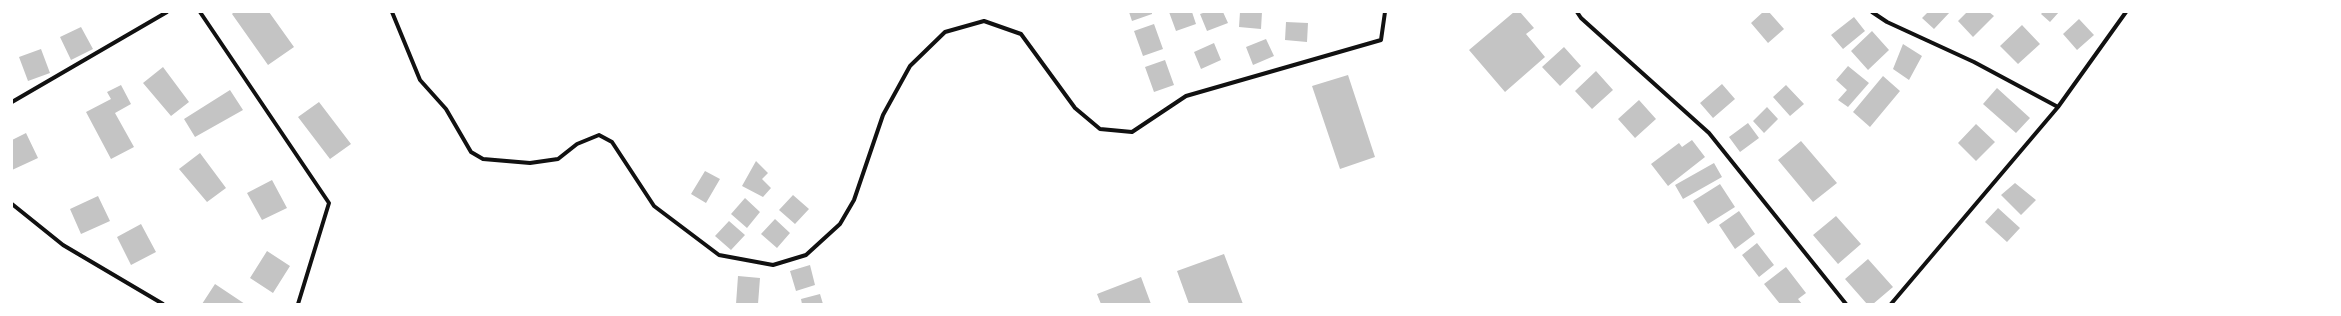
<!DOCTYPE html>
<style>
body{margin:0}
#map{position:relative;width:2341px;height:316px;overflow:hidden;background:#fff;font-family:Overpass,sans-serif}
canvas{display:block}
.frame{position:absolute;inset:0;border:13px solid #fff;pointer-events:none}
</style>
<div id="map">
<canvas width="2341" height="316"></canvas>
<div class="frame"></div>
</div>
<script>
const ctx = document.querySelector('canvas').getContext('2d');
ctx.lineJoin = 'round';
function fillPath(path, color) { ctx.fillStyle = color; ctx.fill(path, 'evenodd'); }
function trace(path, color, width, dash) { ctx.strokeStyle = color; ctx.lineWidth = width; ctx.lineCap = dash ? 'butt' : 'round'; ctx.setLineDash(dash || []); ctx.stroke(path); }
const building = new Path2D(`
 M234,12H269L294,47L268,65L232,14Z
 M1129,12H1152V14L1132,21Z
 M1169,12H1192L1196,24L1176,31Z
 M1206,12H1223L1228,23L1207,31L1200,14Z
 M1240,12H1262L1261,29L1239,27Z
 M1514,12H1520L1534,28L1526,34L1545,57L1505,92L1469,50Z
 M1763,12H1769L1784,29L1768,43L1751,23Z
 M1928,12H1950L1934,29L1922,18Z
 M1967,12H1989L1994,16L1973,37L1958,21Z
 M2043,12H2059L2050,22L2041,14Z
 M1854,17L1865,31L1843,49L1831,35Z
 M2079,19L2094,35L2077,50L2063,34Z
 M1286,22L1308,23L1307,42L1285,40Z
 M1154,24L1163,49L1143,56L1134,31Z
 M2022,25L2040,44L2018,64L2000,46Z
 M81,27L93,49L71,60L60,37Z
 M1872,31L1889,50L1868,70L1851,51Z
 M1266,39L1274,56L1253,65L1246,47Z
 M1214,43L1221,60L1201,69L1194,52Z
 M1903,44L1922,56L1909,80L1893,69Z
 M1564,47L1581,66L1560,86L1542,67Z
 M41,49L50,73L28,81L19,57Z
 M1165,60L1174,85L1154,92L1145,67Z
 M1848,66L1869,83L1848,107L1838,100L1847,90L1836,80Z
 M163,67L189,102L171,116L143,83Z
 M1596,71L1613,90L1592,109L1575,91Z
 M1348,75L1375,157L1340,169L1312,86Z
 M1883,76L1900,91L1870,127L1853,112Z
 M1722,84L1735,99L1713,118L1700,103Z
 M121,85L131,104L115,113L134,147L111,159L86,112L111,99L107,92Z
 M1786,85L1804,104L1790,116L1773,97Z
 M1997,88L2030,118L2016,133L1983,104Z
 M230,90L243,110L195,137L184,119Z
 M1639,100L1656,119L1635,138L1618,119Z
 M319,102L351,144L330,159L298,117Z
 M1767,107L1778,119L1764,133L1753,121Z
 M1748,123L1759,138L1740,152L1729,137Z
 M1976,124L1995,142L1976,161L1958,143Z
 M26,133L38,158L12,170V140Z
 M1692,140L1705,157L1668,186L1651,164L1679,143L1682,147Z
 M1801,141L1837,183L1813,202L1778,160Z
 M200,153L226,188L207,202L179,169Z
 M756,161L768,173L762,179L771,188L763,197L742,186Z
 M1714,163L1722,177L1683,199L1675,185Z
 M705,171L720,179L706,203L691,194Z
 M272,180L287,208L262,220L247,193Z
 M2015,183L2036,200L2021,215L2001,195Z
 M1720,184L1735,207L1708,224L1693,201Z
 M793,195L809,209L795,224L779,210Z
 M98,196L110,221L81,234L70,209Z
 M745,198L760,212L747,228L731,214Z
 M1998,208L2020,228L2007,242L1985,222Z
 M1739,211L1755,234L1735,249L1719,225Z
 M1836,216L1861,244L1838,264L1813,235Z
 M775,219L790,233L777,248L761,234Z
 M729,221L745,235L731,250L715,236Z
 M141,224L156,252L131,265L117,237Z
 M1757,243L1774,265L1759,277L1742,255Z
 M267,251L290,266L273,293L250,278Z
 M1224,254L1243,304H1189L1177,271Z
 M1868,259L1893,287L1873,304H1867L1845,279Z
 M810,265L815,285L796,291L790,271Z
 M1786,267L1806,293L1798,299L1802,304H1780L1764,284Z
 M738,276L760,278L758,304H736Z
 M1141,277L1151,304H1101L1097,294Z
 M215,284L245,304H202Z
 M820,294L823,304H802L801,299Z`);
const minor = new Path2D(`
 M200,12L329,203L298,304
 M392,12L420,80L446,109L471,152L483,159L530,163L558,159L577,144L599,135L612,142L654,206L719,255L773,265L806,255L840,224L854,200L883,115L910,66L945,32L984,21L1021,34L1075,108L1100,129L1132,132L1186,96L1381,40L1385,12
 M1577,12L1581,18L1709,133L1846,304
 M1872,12L1887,22L1974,62L2058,107
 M12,102L167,12
 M12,204L63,245L163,304
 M1891,304L2058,107L2126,12`);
fillPath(building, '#c4c4c4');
trace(minor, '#111', 4);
</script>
